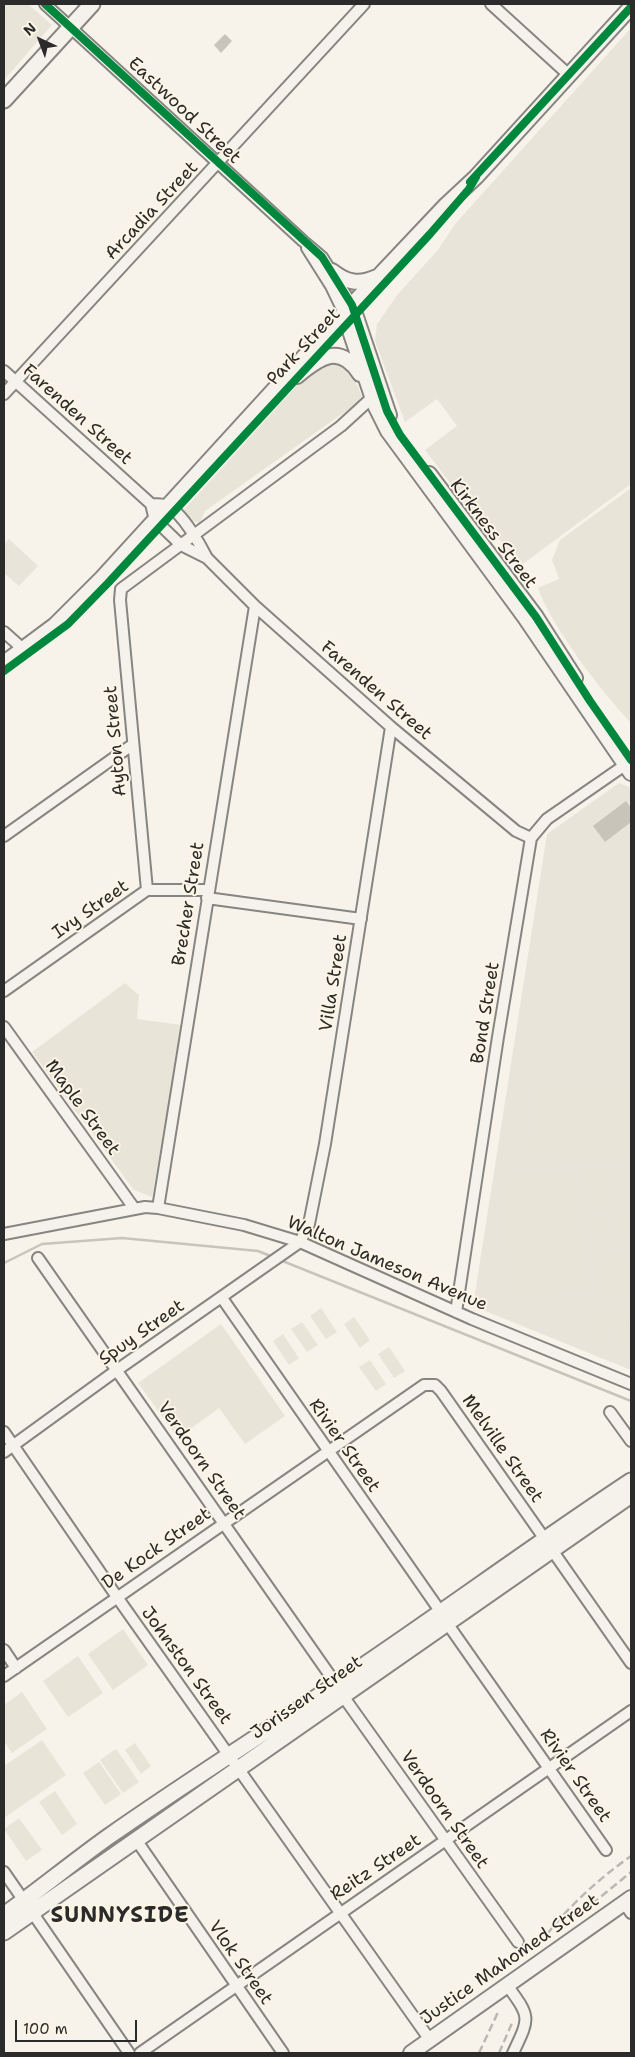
<!DOCTYPE html>
<style>
body{margin:0}
#map{position:relative;width:635px;height:2057px;overflow:hidden;background:#f7f3ea;font-family:"Shantell Sans",sans-serif}
canvas{display:block}
.frame{position:absolute;inset:0;border:5px solid #2b2b2b;pointer-events:none}
.north{position:absolute;left:15px;top:15px;width:50px;height:50px;-webkit-text-stroke:4px #fcf5e5;paint-order:stroke;rotate:317deg;font-size:14px;font-weight:700;line-height:20px;text-align:center;color:#2b2b2b}
.north::after{content:'';display:block;margin:auto;width:18px;height:22px;background:#2b2b2b;clip-path:polygon(50% 0,100% 100%,50% 72%,0 100%)}
.scale{position:absolute;left:15px;top:2020px;width:122px;height:22px;box-sizing:border-box;border:2px solid #2b2b2b;border-top:0;padding-left:6px;font-size:15px;line-height:18px;white-space:nowrap;color:#2b2b2b;-webkit-text-stroke:4px #fcf5e5;paint-order:stroke}
</style>
<div id="map">
<canvas width="635" height="2057"></canvas>
<div class="frame"></div>
<div class="north">N</div>
<div class="scale">100 m</div>
</div>
<script>
const ctx = document.querySelector('canvas').getContext('2d');
ctx.lineJoin = 'round';
function fillPath(path, color) { ctx.fillStyle = color; ctx.fill(path, 'evenodd'); }
function trace(path, color, width, dash) { ctx.strokeStyle = color; ctx.lineWidth = width; ctx.lineCap = dash ? 'butt' : 'round'; ctx.setLineDash(dash || []); ctx.stroke(path); }
function label(font, color, halo, rows, align = 'center') {
  ctx.font = font + ' "Shantell Sans",sans-serif'; ctx.lineWidth = 4; ctx.setLineDash([]); ctx.textBaseline = 'middle'; ctx.strokeStyle = halo; ctx.fillStyle = color; for (const [text, x, y, turn = 0] of rows) {
    ctx.save(); ctx.translate(x, y); ctx.rotate((+turn || 0) * Math.PI / 180); ctx.textAlign = isNaN(turn) ? turn : align; if (halo) ctx.strokeText(text, 0, 0); ctx.fillText(text, 0, 0); ctx.restore();
  }
}
const built = new Path2D(`
 M631,28V484L520,566L496,535L489,534L425,450L457,426L437,399L405,422L375,341L377,324L398,294L437,251L456,223Z
 M9,539L38,566L19,586L4,573V545Z
 M619,783L631,788V1370L473,1306L547,834Z`);
const green = new Path2D(`
 M4,4H28L52,25L4,80Z
 M337,361L351,371L363,399L205,511L200,523L191,521L183,511L307,374L318,367Z
 M631,488V723C602,692 552,628 538,588L559,579L552,560L560,540Z
 M125,983L139,995L137,1019L182,1025L152,1197L134,1190L32,1052Z
 M535,1086L631,1093V1161L530,1154Z
 M604,1168L609,1204L591,1207L586,1170Z
 M573,1171L589,1288L515,1299L499,1181Z
 M626,1213L629,1241L616,1243L613,1215Z
 M607,1215L610,1243L598,1244L595,1217Z
 M631,1254V1294L603,1299L600,1282L605,1280L604,1277L599,1278L596,1260Z
 M604,1304L607,1341L590,1342L586,1305Z
 M321,1308L337,1332L326,1339L310,1316Z
 M628,1313L631,1350L614,1352L611,1315Z
 M354,1317L370,1340L360,1348L344,1324Z
 M302,1322L318,1345L307,1352L291,1329Z
 M221,1324L285,1416L245,1444L219,1408L178,1438L138,1383Z
 M283,1334L299,1358L289,1365L273,1341Z
 M389,1347L405,1371L394,1378L378,1354Z
 M370,1360L386,1384L376,1391L359,1367Z
 M123,1629L148,1665L113,1690L88,1654Z
 M78,1656L103,1693L68,1717L43,1681Z
 M22,1692L47,1729L12,1753L4,1741V1705Z
 M42,1740L66,1775L4,1818V1766Z
 M135,1743L151,1766L141,1774L125,1750Z
 M116,1749L139,1782L123,1793L100,1760Z
 M99,1762L121,1794L105,1805L83,1773Z
 M55,1791L77,1824L62,1835L39,1802Z
 M19,1818L42,1850L26,1861L4,1829Z`);
const water = new Path2D(`
 M225,34L232,41L221,53L214,45Z
 M626,801L631,808V822L605,842L593,826Z`);
const stream = new Path2D(`
 M280,1260L631,1401
 M4,1263L42,1244L122,1238L258,1251L273,1257`);
const street = new Path2D(`
 M45,4L303,241L322,257L352,305
 M491,4L570,76
 M307,248L331,286L344,313
 M4,371L151,504C156,504 163,504 168,506C182,513 200,544 207,558
 M4,394L364,4
 M151,504L155,520L181,545L207,558L255,606L391,727L516,831L531,838
 M4,632L23,649
 M4,836L132,745
 M147,890L120,600L121,589L341,426L376,394
 M207,898L361,919
 M4,991L147,890H208
 M4,1027L134,1208
 M158,1208L255,606
 M4,1234L145,1207L158,1208L244,1225L300,1242L472,1319L631,1384
 M38,1258L336,1684
 M222,1298L440,1611
 M456,1312L498,1037L531,838L547,819L625,765H631
 M610,1412L631,1441
 M4,1432L117,1597L430,2040
 M4,1452L117,1370L300,1242L309,1224L325,1144L391,727
 M552,1550L631,1663
 M447,1623L606,1850
 M4,1650L16,1668
 M4,1676L424,1385H435L441,1391L544,1538
 M343,1696L518,1942
 M137,1841L283,2053
 M4,1872L24,1901
 M624,1903L631,1913
 M32,1912L129,2053
 M507,1985C531,2018 530,2017 513,2053
 M140,2053L631,1711`);
const secondary = new Path2D(`
 M332,271C347,283 359,285 377,277
 M352,305L389,415
 M344,313L375,405L388,431L524,616L631,773
 M297,376C320,357 340,343 360,374
 M429,474L536,617L575,678
 M4,663L55,625L102,578L344,313L446,205L476,177L631,7
 M411,2053L631,1898`);
const primary = new Path2D(`
 M4,100L92,4
 M4,1915C39,1890 73,1862 108,1837C192,1778 279,1724 363,1666C453,1605 540,1541 631,1481
 M4,1932L631,1495`);
const rail = new Path2D(`
 M592,1904L631,1872
 M548,1933C572,1903 600,1878 631,1856
 M479,2053L499,2010
 M499,2053L512,2023`);
const cycleway = new Path2D(`
 M45,4L322,257L352,305L387,411L400,435L536,617L590,701L631,760
 M470,182L631,7
 M4,671L68,624L108,583L430,234L469,189L476,177`);
const streetNames = [
 ["Eastwood Street",184,111,43],
 ["Arcadia Street",152,211,-47],
 ["Park Street",304,347,-47],
 ["Farenden Street",77,415,42],
 ["Kirkness Street",493,534,53],
 ["Farenden Street",376,691,41],
 ["Ayton Street",116,741,-95],
 ["Brecher Street",189,904,-81],
 ["Ivy Street",91,910,-35],
 ["Villa Street",334,983,-81],
 ["Bond Street",486,1013,-81],
 ["Maple Street",82,1108,54],
 ["Walton Jameson Avenue",387,1264,23],
 ["Spuy Street",142,1333,-35],
 ["Rivier Street",344,1446,55],
 ["Melville Street",502,1449,55],
 ["Verdoorn Street",201,1461,55],
 ["De Kock Street",157,1549,-35],
 ["Johnston Street",186,1666,54],
 ["Jorissen Street",307,1698,-35],
 ["Rivier Street",575,1776,55],
 ["Verdoorn Street",444,1810,55],
 ["Reitz Street",376,1868,-34],
 ["Justice Mahomed Street",510,1960,-35],
 ["Vlok Street",240,1963,55]
];
const districtNames = [
 ["SUNNYSIDE",120,1916]
];
fillPath(built, '#e9e4d9');
fillPath(green, '#e9e4d8');
fillPath(water, '#c8c4ba');
trace(stream, '#c8c4ba', 2.5);
trace(street, '#878581', 14);
trace(secondary, '#878581', 18);
trace(primary, '#878581', 19);
trace(street, '#f5f2ec', 10);
trace(secondary, '#f5f2ec', 14);
trace(primary, '#f5f2ec', 15);
trace(rail, '#bbb8b4', 2.5, [8, 4]);
trace(cycleway, '#00873e', 8);
label('18px', '#2b2b2b', '#fcf5e5', streetNames);
ctx.letterSpacing = '1px';
label('bold 22px', '#2b2b2b', '#fcf5e5', districtNames);
ctx.letterSpacing = '0px';
</script>
